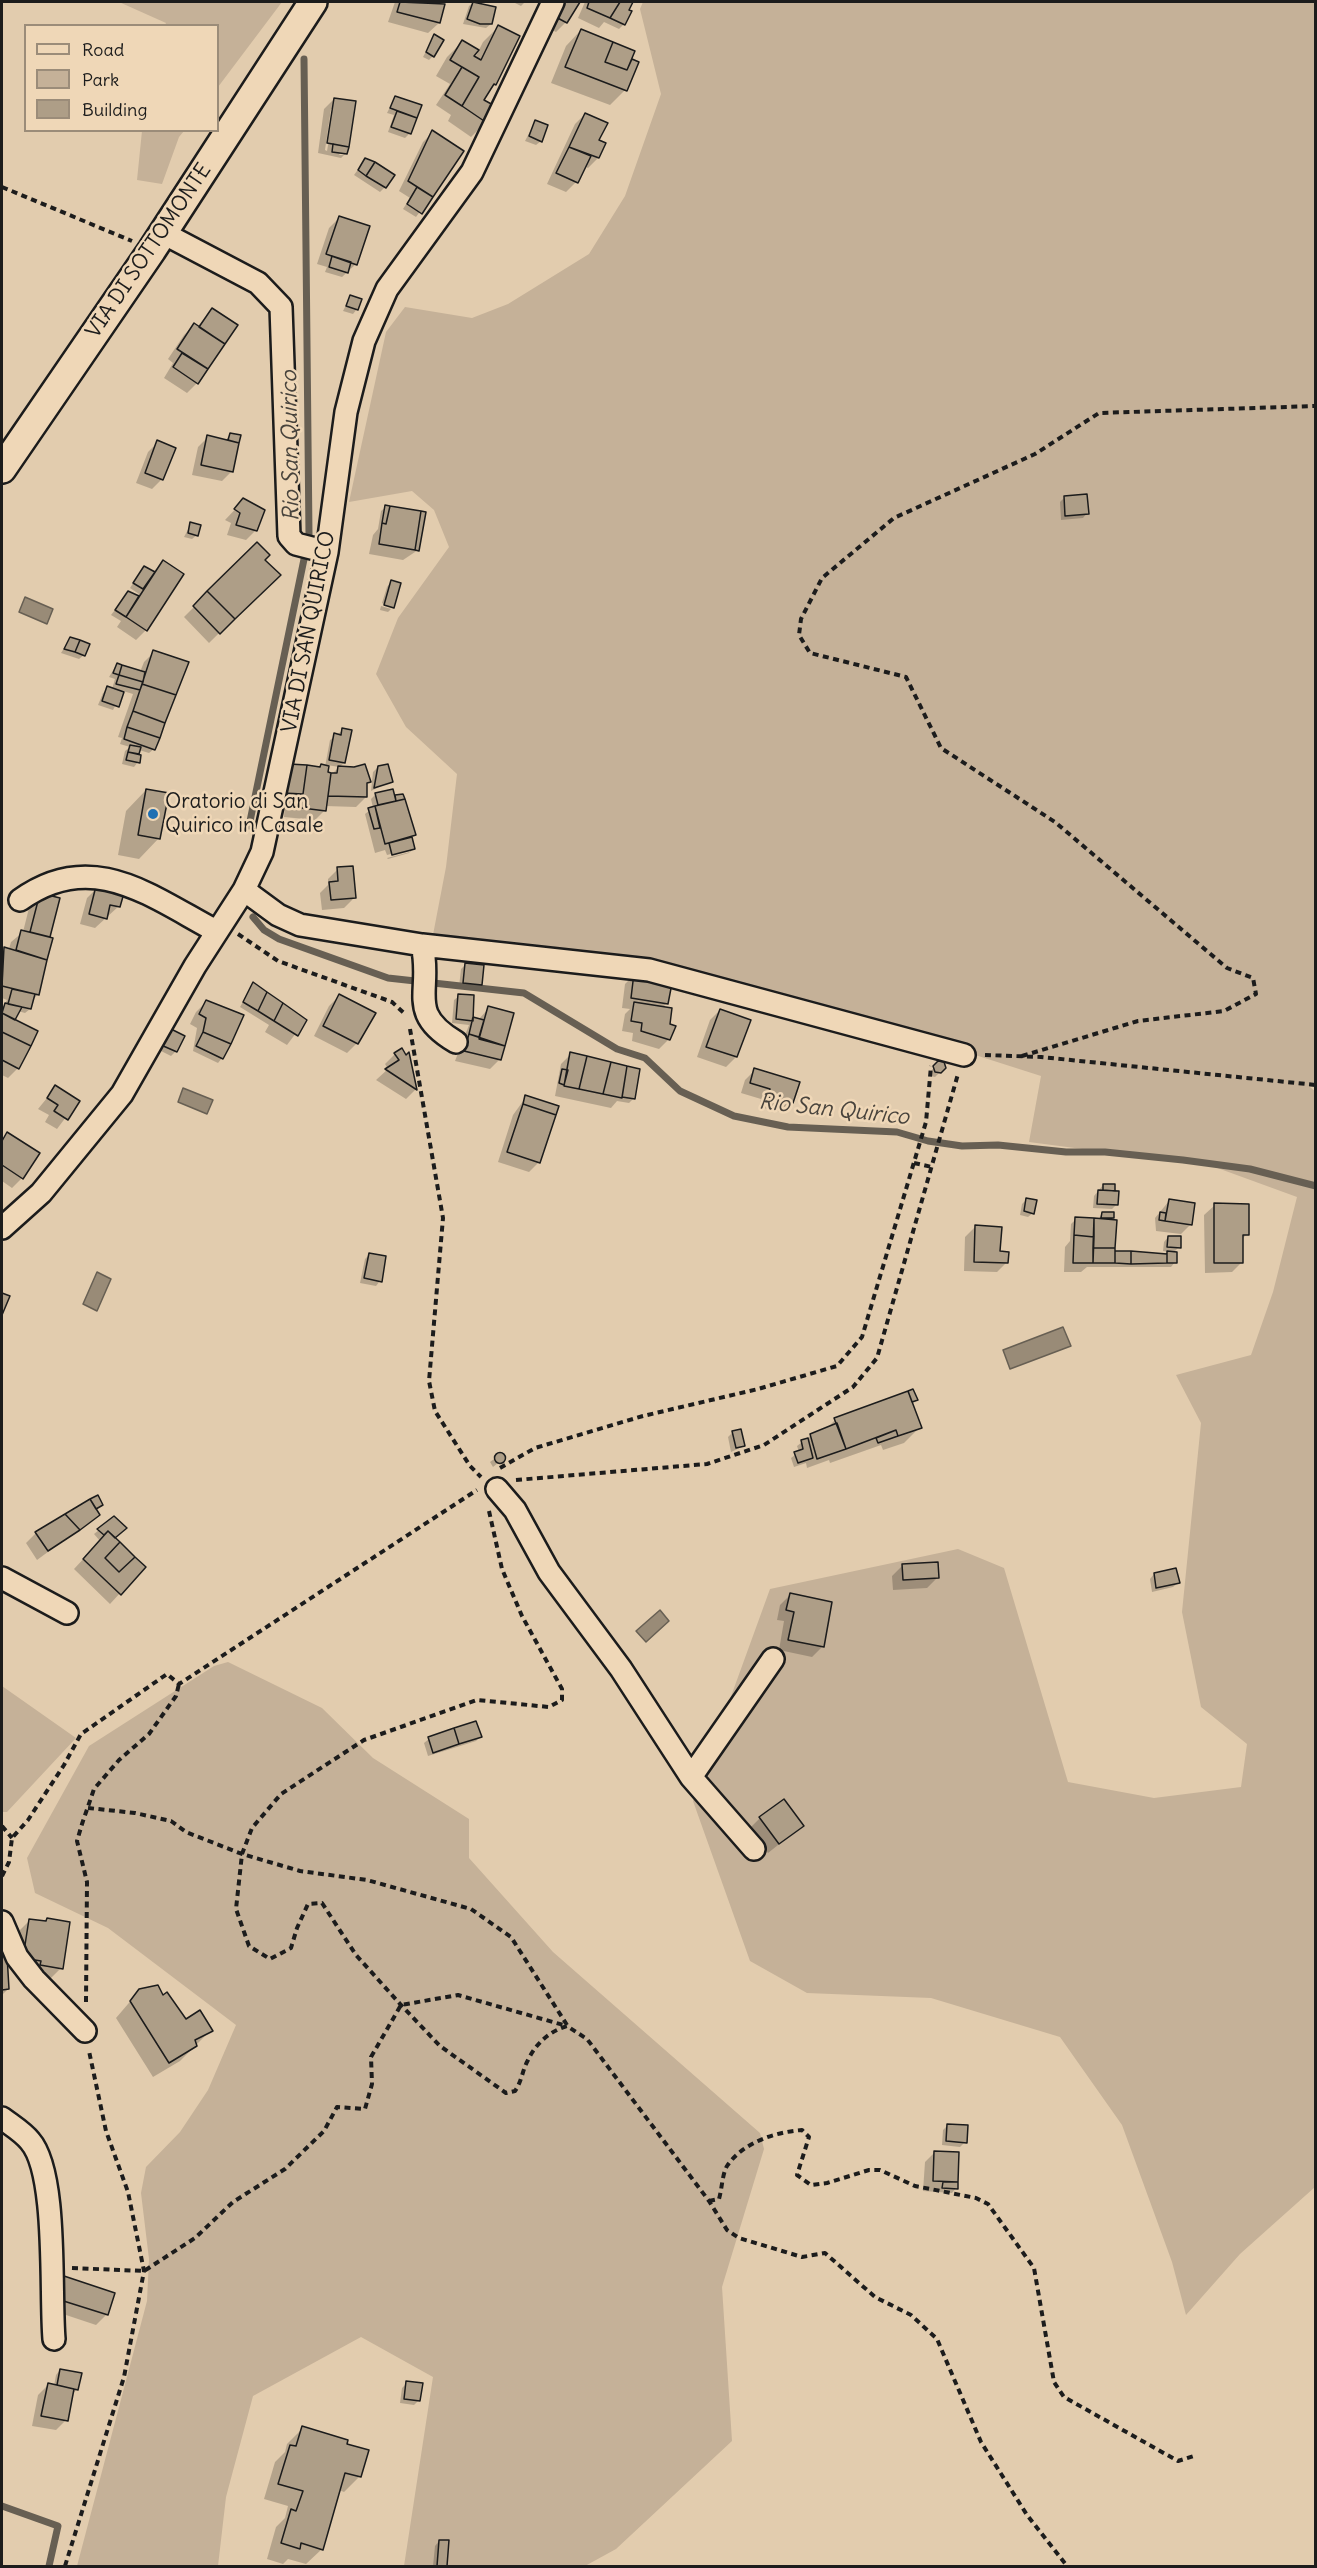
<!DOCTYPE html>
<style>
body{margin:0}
#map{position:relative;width:1317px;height:2568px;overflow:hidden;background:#e2ccae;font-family:Delius,sans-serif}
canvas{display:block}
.frame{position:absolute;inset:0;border:3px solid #1c1c1c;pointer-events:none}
.legend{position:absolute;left:24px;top:24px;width:195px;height:108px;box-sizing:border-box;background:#efd7b7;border:2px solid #9b8c79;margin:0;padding:8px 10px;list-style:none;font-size:18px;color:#1c1c1c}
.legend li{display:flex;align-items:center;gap:12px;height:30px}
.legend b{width:30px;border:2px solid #9b8c79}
</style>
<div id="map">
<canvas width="1317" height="2568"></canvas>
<div class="frame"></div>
<ul class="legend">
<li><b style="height:8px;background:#efd7b7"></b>Road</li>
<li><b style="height:16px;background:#c5b198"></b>Park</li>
<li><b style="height:16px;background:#ae9e87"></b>Building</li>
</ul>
</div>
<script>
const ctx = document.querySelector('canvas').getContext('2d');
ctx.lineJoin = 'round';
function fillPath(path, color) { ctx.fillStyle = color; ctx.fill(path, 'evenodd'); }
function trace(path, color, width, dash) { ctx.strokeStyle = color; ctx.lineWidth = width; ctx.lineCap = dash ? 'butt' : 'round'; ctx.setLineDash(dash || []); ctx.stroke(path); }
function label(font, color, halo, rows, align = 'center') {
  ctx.font = font + ' Delius,sans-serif'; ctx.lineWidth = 5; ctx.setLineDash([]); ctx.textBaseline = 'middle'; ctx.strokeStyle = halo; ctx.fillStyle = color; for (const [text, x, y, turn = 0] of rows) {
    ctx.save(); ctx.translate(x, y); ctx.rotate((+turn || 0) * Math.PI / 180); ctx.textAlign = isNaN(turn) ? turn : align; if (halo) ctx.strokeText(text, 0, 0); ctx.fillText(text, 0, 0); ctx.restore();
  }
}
const green = new Path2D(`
 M119,2H282L218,87V26L165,25L166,23Z
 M643,2H1315L1316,1086L1310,1087L1316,1092L1315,2187L1240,2254L1186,2315L1172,2262L1122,2125L1060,2037L931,1998L807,1993L750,1961L693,1801L770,1589L958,1549L1004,1568L1068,1782L1154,1798L1241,1787L1247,1744L1201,1707L1182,1612L1201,1423L1176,1375L1251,1355L1273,1292L1297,1197L1212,1166L1029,1142L1041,1076L922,1038L653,962L432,940L446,867L457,774L406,727L376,674L398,618L449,547L434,510L412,491L349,502L386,332L405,307L472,318L508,304L589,254L625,196L661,94L640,9Z
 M142,131H184L179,137L162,184L137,180Z
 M228,1662L322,1708L373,1758L469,1819V1858L553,1952L760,2133L764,2149L722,2287L732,2441L616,2549L585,2566H404L433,2377L361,2337L253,2396L226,2497L218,2566H77L147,2301L149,2259L141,2193L146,2167L180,2132L208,2090L236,2025L108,1928L35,1893L27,1858L89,1746L214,1666Z
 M2,1686L76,1738L7,1812H2Z`);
const water = new Path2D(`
 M25,597L53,609L47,624L19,612Z
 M183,1088L213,1100L207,1114L178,1102Z
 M97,1272L111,1279L97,1311L83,1304Z
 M1063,1327L1071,1346L1010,1369L1003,1350Z
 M660,1610L669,1621L646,1642L636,1631Z`);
const shadow = new Path2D(`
 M395,2H431L443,5L439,23L428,33L388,22Z
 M474,2L494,8L491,24L486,28L463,24L469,6Z
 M513,2H525L521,6Z
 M557,2H578L566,22L556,32L543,25Z
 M585,2H631L624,24L619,29L604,22L599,28L578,18Z
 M498,27L495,84L482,101L486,122L471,137L448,121L451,115L436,105L450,84L436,76L447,57L462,42L475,58L483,42Z
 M581,30L637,63L625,90L610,105L551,83L566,46Z
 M434,36L433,56L429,60L423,57Z
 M395,97L420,106L410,133L405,138L388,132L394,115L387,113Z
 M334,99L346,154L344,155L341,152L339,155H344L341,158L318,153L324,109ZM331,109H334L327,151L325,150Z
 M585,114L597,140L604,144L598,158L588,168L584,166L576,182L566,192L547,184L575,124Z
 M535,122L541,141L536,145L525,141Z
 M433,132L462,152L416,217L403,209L410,198L399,191L423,142Z
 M365,160L385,187L380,192L354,175Z
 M339,218L356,264L342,277L325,272L327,267L317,264L329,228Z
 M350,297L357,309L353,314L343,311Z
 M212,310L236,325L197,383L187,393L164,378L173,363L168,359L184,335L194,325L197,327Z
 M230,435L239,437L232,471L222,481L192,475L198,447L208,437L225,441Z
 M158,442L162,479L152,489L136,483L148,452Z
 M1064,498L1087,513L1083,518L1061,520L1060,502Z
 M244,500L256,530L246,540L227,535L231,523L225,520Z
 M386,507L418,550L403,560L369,554L373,535L378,529L381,511Z
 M191,524L197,535L192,539L184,537Z
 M263,560L278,575L209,643L184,617L209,592Z
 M163,562L146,630L136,640L117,627L121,621L111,615L128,593L137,597L139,594L130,588L140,572L144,567L153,572Z
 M391,582L393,607L392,608L382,603L387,587Z
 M381,606L391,609L388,612L380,610Z
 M70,639L84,655L79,659L61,653Z
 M154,652V749L149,753L139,750L138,762L134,767L122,764L125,751L130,747L120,744L122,738L118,737L133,694L123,691L113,710L98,705L103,693L108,688L112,689L115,679L109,677L117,664L140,672L144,662Z
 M343,730L344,763L339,767L370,781L365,786L366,797L356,807L325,806V810L315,820L284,817L285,804L274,803L279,776L325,767L330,740ZM327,765L339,767L332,774L326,773Z
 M378,767L391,781L371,791L373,772Z
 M146,790L159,838L139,859L118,855L126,811Z
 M392,790L396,796L402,795L414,835L411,838L414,849L410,852V849L387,855L385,850L375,853L365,814L373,808L371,799L376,794Z
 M410,852L409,853L388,859L387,858Z
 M338,869L354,898L344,908L322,910L320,893L328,885V879Z
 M97,888L119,906L95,928L80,924L87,898Z
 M40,894L58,899L38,994L32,1001L30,1009L25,1013L18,1011L13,1021L18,1068L8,1078L2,1075V1009L7,1000L2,998V951L5,948L9,949L11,942L23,932L30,904Z
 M466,964L480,984L476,989L459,987L461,969Z
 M635,974L667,1003L662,1008L669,1039L659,1049L632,1041L633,1033L622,1031L625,1014L630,1009L622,1008L625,984Z
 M253,984L305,1021L287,1045L265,1032L269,1025L240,1007Z
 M339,996L357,1043L347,1053L314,1036L329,1006Z
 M459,996L471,1018L478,1020L489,1008L500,1059L490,1069L455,1061L469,1025L452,1023L454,1000Z
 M206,1002L222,1058L218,1063L193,1051L197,1028L190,1024L196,1012Z
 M720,1010L736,1057L726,1067L697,1057L710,1020Z
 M165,1034L176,1051L171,1056L157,1049Z
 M395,1054L408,1055L415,1090L406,1099L376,1080L388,1069L385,1064Z
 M571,1054L634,1098L629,1103L617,1101L611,1108L555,1096L561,1064Z
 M939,1062L944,1068L935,1077L931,1076L930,1072Z
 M755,1070L792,1102L782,1112L759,1107L761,1099L741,1093L745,1080Z
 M56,1087L78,1101L57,1129L45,1122L49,1115L38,1109Z
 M526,1097L539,1162L529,1172L498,1162L513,1115Z
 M7,1134L22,1178L12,1188L2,1181V1140Z
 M1103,1185H1114L1117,1204L1112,1209L1093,1208L1094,1196Z
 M1027,1199L1033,1213L1028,1217L1020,1215L1022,1204Z
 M1169,1201L1191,1224L1181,1234L1156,1231L1155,1218Z
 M1215,1205L1247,1234L1241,1240L1242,1262L1232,1272L1205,1273L1204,1215Z
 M1102,1213L1112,1218L1109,1221L1110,1251L1165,1256L1169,1252L1163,1251L1164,1242L1168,1237L1179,1247L1175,1251V1262L1171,1267H1087L1081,1272H1064L1065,1247L1070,1241L1071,1224L1076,1219L1098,1220Z
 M975,1227L1007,1262L997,1272L964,1271L965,1237Z
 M369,1255L380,1281L376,1286L360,1283L365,1259Z
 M916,1400L911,1404L920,1427L904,1443L883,1450L881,1445L830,1463L829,1460L807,1468L806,1463L794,1467L791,1458L799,1452L797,1446L810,1436L826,1429L835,1420Z
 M733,1432L744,1446L731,1452L728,1437Z
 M501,1454L504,1458L493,1467L490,1462Z
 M97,1497L102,1505L95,1510L98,1515L37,1560L26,1543L36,1533Z
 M114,1518L113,1538L144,1567L110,1604L74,1569L100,1541L94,1534Z
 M903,1565L937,1578L927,1588L893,1590L892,1576Z
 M1154,1574L1178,1583L1173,1587L1152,1592L1150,1579Z
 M790,1595L831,1603L822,1647L812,1657L779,1650L784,1621L777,1620L780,1605Z
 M480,1737L476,1741L428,1756L424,1743L429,1739Z
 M760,1818L802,1826L768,1853L750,1828Z
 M30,1920L61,1968L51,1978L31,1975L14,1968L20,1930Z
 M6,1956L8,1989L2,1995V1957Z
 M140,1990L163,1997L185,2021L211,2030L180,2061L153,2077L116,2018Z
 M948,2125L965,2142L960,2147L942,2145L943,2130Z
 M935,2152L958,2153L956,2188L952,2193L923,2191L925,2162Z
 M52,2287L106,2315L96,2325L45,2308Z
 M60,2370L77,2389L72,2395L66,2420L56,2430L32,2426L38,2395L48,2385L54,2386L56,2375Z
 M407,2383L419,2400L414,2405L400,2403L402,2388Z
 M303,2428L345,2445L359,2477L344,2492L339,2490L322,2549L306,2564L288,2559L283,2564L267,2559L276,2527L285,2518L288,2506L264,2499L275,2462L285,2452L287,2444Z
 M439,2541L446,2566H433L435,2546Z`);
const stream = new Path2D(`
 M249,826L309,535L304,59
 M253,917L264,930L279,939L388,978L524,993L617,1049L645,1058L680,1091L734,1116L788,1127L897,1132L928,1141L962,1146L998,1145L1066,1152H1105L1183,1160L1250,1169L1316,1186
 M2,2506L58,2526L49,2566`);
const building = new Path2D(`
 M400,2L445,4L440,23L397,12Z
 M473,2L496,7L492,24H480L467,19Z
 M560,2H580L567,23L552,15Z
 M589,2H620L610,18L587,8Z
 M620,2H633L629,10L632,11L625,25L610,18Z
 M498,25L520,36L496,85L494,84L484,100L495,106L487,123L462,106L479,77L450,60L462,40L479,50L474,56L481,60Z
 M581,29L613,42L605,62L627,70L632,59L639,62L627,91L565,67Z
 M434,34L444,40L434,57L426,52Z
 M613,42L635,51L627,70L605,62Z
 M462,67L479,77L462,106L445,95Z
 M395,96L422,105L417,118L390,108Z
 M334,98L356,101L349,147L327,143Z
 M397,111L417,118L411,134L391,127Z
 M585,113L608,123L599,140L606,143L599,158L569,147Z
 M535,120L548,125L542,142L529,136Z
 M432,130L464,151L433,197L408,181Z
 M333,144L349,147L347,154L332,152Z
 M569,147L591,156L578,183L556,173Z
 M365,158L375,162L366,176L358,170Z
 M375,162L395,175L386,188L366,176Z
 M417,187L433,197L422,214L407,204Z
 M339,216L370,226L357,265L326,254Z
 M332,256L351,262L348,273L329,267Z
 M350,295L362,299L358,310L346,306Z
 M212,308L238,325L225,344L199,327Z
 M194,323L225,344L208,369L177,349Z
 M182,353L208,369L198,384L173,367Z
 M230,433L241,435L239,443L228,440Z
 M207,435L239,443L233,472L201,465Z
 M157,440L176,448L163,480L145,473Z
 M1087,494L1089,514L1065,516L1064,496Z
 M243,498L265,510L257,531L236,525L240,513L234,509Z
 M385,505L390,506L386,524L382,523Z
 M390,506L421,511L415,550L379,544L382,523L386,524Z
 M421,511L426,512L419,551L415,550Z
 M190,522L201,525L198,536L188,533Z
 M257,542L270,555L265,560L281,575L235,619L207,591Z
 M163,560L184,574L147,631L126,617Z
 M144,566L155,572L143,589L133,583Z
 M391,580L401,583L394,608L384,605Z
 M128,591L139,596L126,617L115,610Z
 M207,591L235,619L220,634L193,606Z
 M70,637L80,640L75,652L64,649Z
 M80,640L90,644L85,656L75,652Z
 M153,650L189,662L176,695L142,684Z
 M117,663L122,665L119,675L113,673Z
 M122,665L145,672L143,682L119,675Z
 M119,675L143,682L140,690L116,684Z
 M142,684L176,695L165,723L133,711Z
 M107,686L124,692L119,707L102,701Z
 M133,711L165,723L160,738L127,727Z
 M127,727L160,738L155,750L124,739Z
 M342,728L352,730L345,763L329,760L334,733L341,735Z
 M130,745L141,747L139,754L128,752Z
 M128,752L141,755L140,763L126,760Z
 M289,764L307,765L303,794L283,793Z
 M321,764L329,766L328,772L331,773L326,811L294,807V794H303L307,765L320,767Z
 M365,764L371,782L367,783V797L328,796L331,773H337L338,766L354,767Z
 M388,764L393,782L374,788L378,766Z
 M146,789L169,793L160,839L138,835Z
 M393,789L396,801L378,805L375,793Z
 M403,794L405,799L396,801L395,795Z
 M405,799L416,835L385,844L375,806Z
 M375,806L380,828L374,829L368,808Z
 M412,837L415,849L392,855L389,843Z
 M353,866L356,898L331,900L329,882L338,881L337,867Z
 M96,886L124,893L120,907L110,905L107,919L89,914Z
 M40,893L60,898L50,937L30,932Z
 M21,930L53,938L47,960L16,950Z
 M4,947L47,960L39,995L2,986Z
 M465,963L484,965L482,985L463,983Z
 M634,973L673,978L668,1004L631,998Z
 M253,982L267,992L258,1011L243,1002Z
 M12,989L35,994L31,1009L8,1004Z
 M267,992L283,1003L274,1021L258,1011Z
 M339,994L376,1013L358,1044L323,1026Z
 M458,994L474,995L473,1021L456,1019Z
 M206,1000L244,1015L231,1044L203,1032L206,1018L199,1014Z
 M634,1002L672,1008L670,1024L676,1026L670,1040L641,1031L642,1023L631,1021Z
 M5,1003L22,1007L15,1020L2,1013Z
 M283,1003L307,1020L298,1036L274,1021Z
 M488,1006L514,1013L505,1046L479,1039Z
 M720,1009L751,1020L737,1057L706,1047Z
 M2,1013L38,1031L31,1046L2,1032Z
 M473,1017L484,1020L479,1037L469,1034Z
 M169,1028L185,1036L177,1052L161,1045Z
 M2,1032L31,1046L19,1069L2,1060Z
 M203,1032L231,1044L223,1059L196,1046Z
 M469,1034L505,1046L501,1060L464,1051Z
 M402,1048L406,1055L409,1052L417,1090L385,1069L399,1060L394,1053Z
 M570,1052L587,1056L579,1089L564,1086Z
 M587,1056L611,1062L603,1094L579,1089Z
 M938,1061L944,1062L946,1068L941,1073L935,1072L933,1066Z
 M611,1062L627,1066L622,1098L603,1094Z
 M627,1066L640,1069L635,1099L622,1097Z
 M754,1068L800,1082L793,1103L768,1097L770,1089L750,1083Z
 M562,1069L568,1070L564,1085L559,1083Z
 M55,1085L80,1101L68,1120L54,1111L58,1105L47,1098Z
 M525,1095L559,1106L556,1115L523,1104Z
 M523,1104L556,1115L540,1163L507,1152Z
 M7,1132L40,1153L23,1179L2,1165V1141Z
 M1103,1184H1115V1191L1103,1190Z
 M1098,1190L1119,1191L1118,1205L1097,1204Z
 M1026,1198L1037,1200L1034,1214L1024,1211Z
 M1169,1199L1195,1203L1192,1225L1165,1221Z
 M1214,1203L1249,1204V1235H1243V1263H1214Z
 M1102,1212H1114V1218H1101Z
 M1160,1212L1166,1213L1165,1221L1159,1220Z
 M1075,1217L1094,1218V1237L1074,1235Z
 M1094,1218L1117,1220L1115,1248H1093Z
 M975,1225L1002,1227L1000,1251L1009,1252L1008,1263L974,1262Z
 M1074,1235L1094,1237L1093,1263H1073Z
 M1168,1236H1181V1248L1167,1247Z
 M1093,1248H1115V1263H1093Z
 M1115,1251H1131V1264L1115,1263Z
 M1131,1251L1167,1254V1263L1131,1264Z
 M1167,1251L1177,1252V1263H1167Z
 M369,1253L386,1256L382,1282L364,1278Z
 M2,1293L10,1296L2,1315Z
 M913,1389L918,1400L912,1402L908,1391Z
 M908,1391L922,1428L898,1436L896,1430L846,1449L834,1418Z
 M837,1423L846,1449L817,1459L810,1434Z
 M741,1429L745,1446L736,1448L732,1431Z
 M896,1430L898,1436L878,1443L876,1438Z
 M808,1438L813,1458L798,1463L794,1452L803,1449L801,1440Z
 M494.5 1458a5.5 5.5 0 1 1 11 0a5.5 5.5 0 1 1-11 0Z
 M98,1495L103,1505L96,1509L90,1499Z
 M90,1499L100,1515L80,1530L65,1514Z
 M65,1514L80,1530L48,1551L35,1532Z
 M114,1516L127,1528L115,1538L108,1531L104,1535L97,1529Z
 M108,1531L120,1542L105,1558L119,1572L135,1557L146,1567L121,1595L83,1559Z
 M120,1542L135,1557L119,1572L105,1558Z
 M938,1562L939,1578L903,1580L902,1564Z
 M1176,1568L1180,1583L1156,1588L1154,1573Z
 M790,1593L832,1602L824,1647L788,1640L794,1612L786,1610Z
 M476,1721L482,1737L459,1744L454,1728Z
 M454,1728L459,1744L433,1753L428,1737Z
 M784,1799L804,1826L779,1844L759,1817Z
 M47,1918L70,1922L63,1969L40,1965L41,1961L23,1958L29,1919L46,1921Z
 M2,1955H7L9,1989L2,1990Z
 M158,1985L163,1995L167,1992L186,2019L200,2010L213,2031L195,2040L197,2046L169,2063L130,2001L139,1989Z
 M947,2124L968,2125L967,2143L946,2141Z
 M934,2151L959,2152L958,2182L933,2181Z
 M943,2182H958V2189L942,2188Z
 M61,2275L115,2293L108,2315L54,2298Z
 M60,2369L82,2373L78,2390L57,2385Z
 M406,2381L423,2383L420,2401L404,2399Z
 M48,2383L74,2389L68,2421L41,2416Z
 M302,2426L348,2440L347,2444L369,2450L361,2477L345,2473L323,2550L301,2543L300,2549L281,2543L291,2509L296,2511L303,2491L278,2484L290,2445L296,2446Z
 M439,2540H449L447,2566H437Z`);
const path = new Path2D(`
 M2,187L132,241
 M238,934L278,961L392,1002L405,1014
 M410,1029L443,1218L429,1381L435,1411L470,1466L481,1477
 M985,1055L1041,1057L1316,1085
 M1022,1056L1138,1021L1224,1011L1256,994L1253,978L1227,968L1055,822L941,748L906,677L810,653L799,635L801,619L822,578L894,518L1035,454L1099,413L1316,406
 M914,1163L932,1167
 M500,1468L535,1448L643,1416L758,1389L837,1366L862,1337L926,1122L931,1066
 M516,1480L707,1464L764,1445L853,1387L877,1358L958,1074
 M489,1511L502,1569L522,1616L562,1689V1700L549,1707L477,1700L364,1740L281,1794L252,1828L242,1854L236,1909L249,1946L270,1959L291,1948L297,1928L308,1904L322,1903L356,1955L401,2005L440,2046L506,2093L515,2091C522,2081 522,2071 528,2060C536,2043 550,2031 567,2026L587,2039L709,2201L727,2230L739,2238L802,2257L825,2253L875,2297L911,2315L937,2339L981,2442L1027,2515L1067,2566
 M88,1808L135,1813L171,1821L186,1832L242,1854L300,1871L367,1880L471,1909L511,1937L567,2025
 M2,1826L12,1838
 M2,1876L9,1862L12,1838L28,1820L64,1765L81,1734L167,1674L179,1684L477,1490
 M86,2002L87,1882L77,1841L82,1824L94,1789L119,1760L149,1734L176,1696L179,1684
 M709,2201L719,2199C722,2189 722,2175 727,2166C743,2142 776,2132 802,2130L809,2137L797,2175L811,2185L827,2183L869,2170H880L915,2186L976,2198L988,2204L1034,2268L1054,2382L1064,2397L1178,2461L1194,2456
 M72,2268L144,2271L195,2238L233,2202L285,2169L324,2131L337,2107L365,2109L372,2084L371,2057L401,2005L458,1995L567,2026
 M65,2566L124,2377L144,2271L128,2192L106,2131L89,2051`);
const minor = new Path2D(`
 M163,233L258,283L281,307L289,536L296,544L327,552
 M244,890L278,915L300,925L422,945L649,970L964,1055
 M20,900C92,848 150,896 216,931
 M422,945C433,991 405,1012 456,1042
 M2,1228L41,1193L122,1094L195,966L244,890L262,852L327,552L346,412L364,341L387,289L472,172L553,2
 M497,1489L515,1510L549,1572L621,1669L691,1777L754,1849
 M2,1578L67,1613
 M691,1777L773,1659
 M2,1922L17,1957L34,1979L85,2031
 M2,2118C11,2125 23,2132 30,2141C58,2173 50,2293 54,2339`);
const major = new Path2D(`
 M2,469L152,250L313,2`);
const markers = [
 [153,814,6,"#1f6fb2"]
];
const streetNames = [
 ["VIA DI SOTTOMONTE",149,251,-56],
 ["VIA DI SAN QUIRICO",309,632,-79]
];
const poiNames = [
 ["Oratorio di San",165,802],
 ["Quirico in Casale",165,826]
];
const waterNames = [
 ["Rio San Quirico",291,446,-91],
 ["Rio San Quirico",834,1110,6]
];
fillPath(green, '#c5b198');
fillPath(water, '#998b77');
trace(water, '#675f53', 1.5);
fillPath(shadow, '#0003');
trace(stream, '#675f53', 7);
fillPath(building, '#ae9e87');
trace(building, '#1c1c1c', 1.5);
trace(minor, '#1c1c1c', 26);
trace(major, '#1c1c1c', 32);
trace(path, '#1c1c1c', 4, [6, 4.5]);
trace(minor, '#efd7b7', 21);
trace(major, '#efd7b7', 27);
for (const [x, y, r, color] of markers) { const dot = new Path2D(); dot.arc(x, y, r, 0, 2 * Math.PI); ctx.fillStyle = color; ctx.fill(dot); trace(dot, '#efd7b7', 2); }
label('21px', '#1c1c1c', '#efd7b7', streetNames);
label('21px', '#1c1c1c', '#efd7b7', poiNames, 'left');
label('italic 22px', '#48433c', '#efd7b7', waterNames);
</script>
